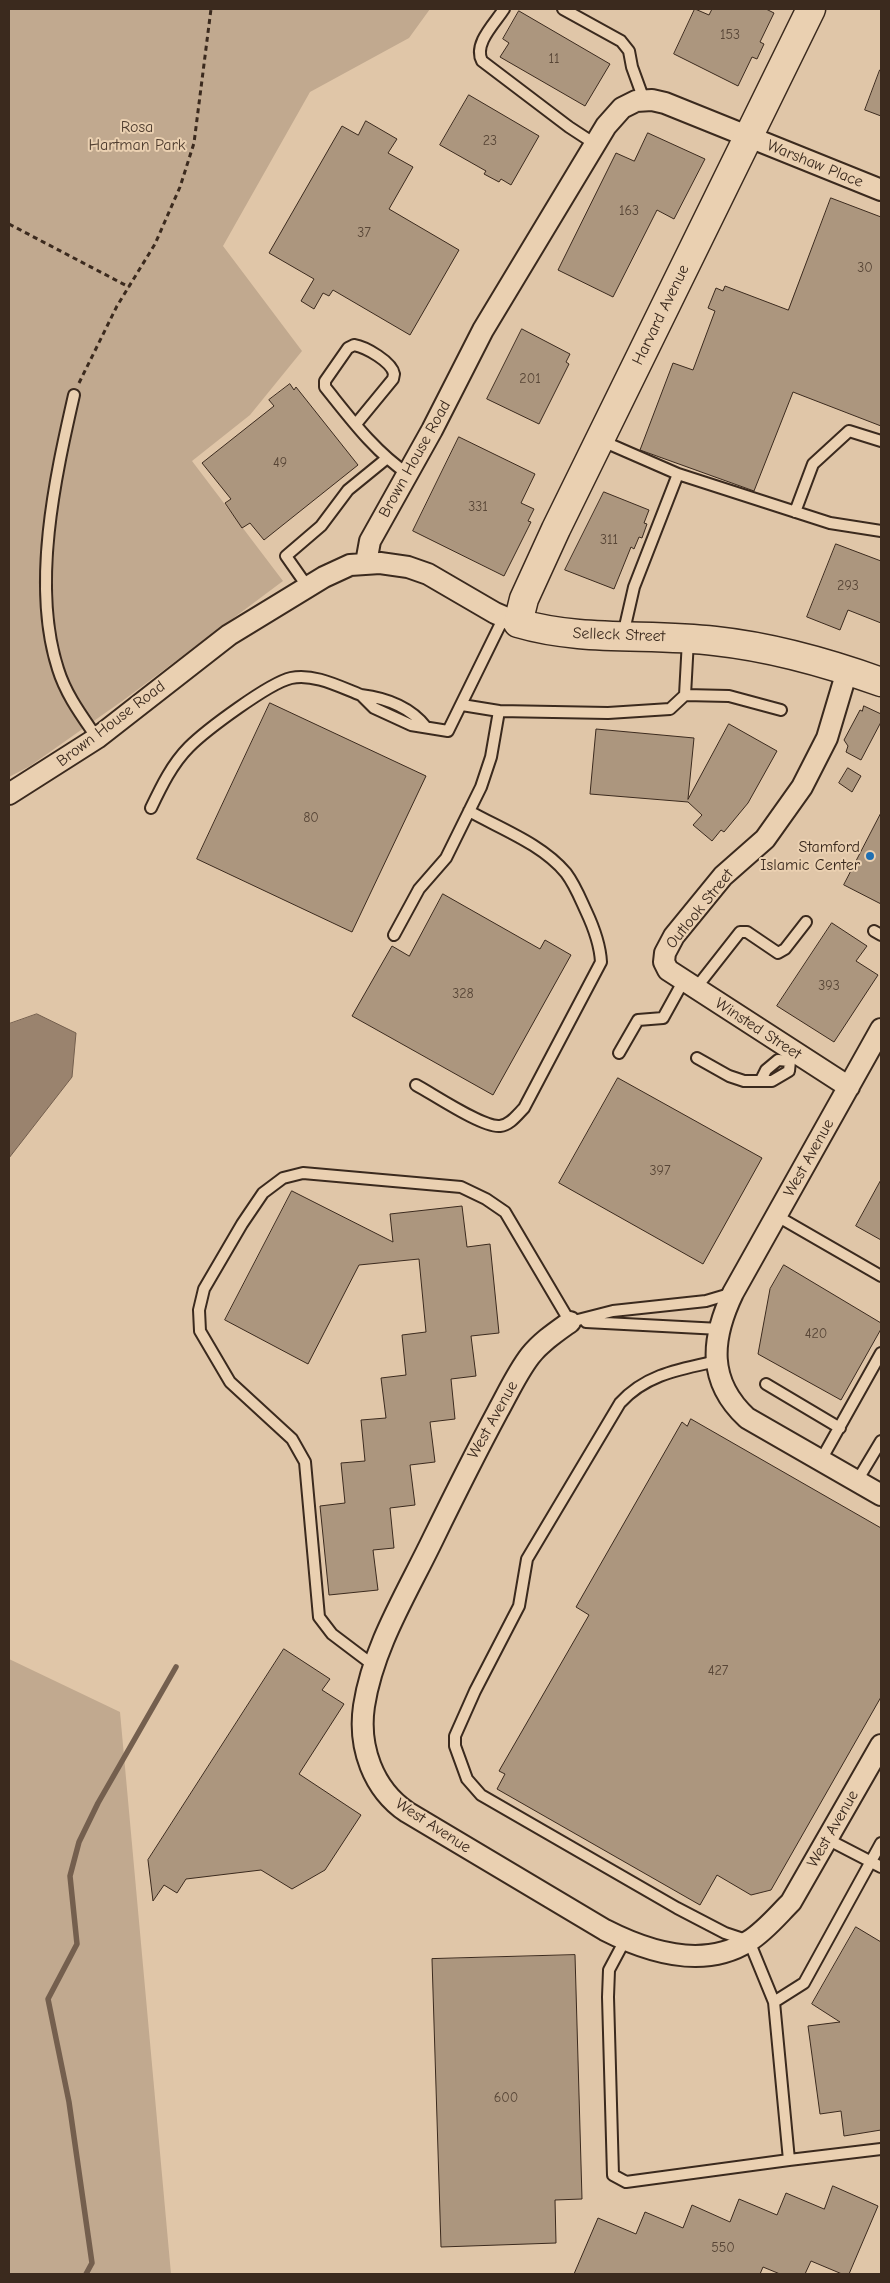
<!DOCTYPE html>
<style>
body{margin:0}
#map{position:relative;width:890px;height:2283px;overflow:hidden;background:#e0c6a8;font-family:"Comic Neue",sans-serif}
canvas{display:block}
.frame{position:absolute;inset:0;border:10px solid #3b2a1e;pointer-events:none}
</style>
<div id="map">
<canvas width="890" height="2283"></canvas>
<div class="frame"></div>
</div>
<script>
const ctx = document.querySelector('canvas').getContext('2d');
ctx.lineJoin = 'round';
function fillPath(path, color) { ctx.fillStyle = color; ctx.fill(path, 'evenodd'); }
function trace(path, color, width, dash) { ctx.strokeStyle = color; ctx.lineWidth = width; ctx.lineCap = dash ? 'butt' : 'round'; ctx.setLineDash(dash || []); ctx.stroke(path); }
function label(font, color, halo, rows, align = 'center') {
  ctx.font = font + ' "Comic Neue",sans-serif'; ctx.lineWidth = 4; ctx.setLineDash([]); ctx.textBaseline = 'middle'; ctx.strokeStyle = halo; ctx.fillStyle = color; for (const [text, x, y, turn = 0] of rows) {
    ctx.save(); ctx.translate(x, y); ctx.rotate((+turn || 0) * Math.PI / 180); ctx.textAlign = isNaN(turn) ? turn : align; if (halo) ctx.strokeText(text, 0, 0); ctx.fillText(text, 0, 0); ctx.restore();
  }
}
const green = new Path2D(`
 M9,9H430L409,38L310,92L223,246L302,351L250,415L192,461L283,581L125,699L30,766L9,777Z
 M9,1659L120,1712L171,2274H9Z`);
const water = new Path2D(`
 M37,1014L76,1033L72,1077L9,1158V1024Z`);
const stream = new Path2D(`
 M86,2274L92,2263L69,2102L48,1999L77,1944L70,1876L79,1842L98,1803L176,1667`);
const building = new Path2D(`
 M695,9L709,15L712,9H766L774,13L760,42L764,44L757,59L752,57L738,86L674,54Z
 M519,11L610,64L585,106L500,57L509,43L503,39Z
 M880,70H881V116L865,110Z
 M469,95L539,136L511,185L501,179L499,182L484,174L486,171L440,145Z
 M366,121L397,139L388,153L413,167L389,209L459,250L410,335L333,290L329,296L323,293L314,309L301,301L314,279L269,253L342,126L358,135Z
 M648,133L705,159L674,219L657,210L613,297L558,270L616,153L634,161Z
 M831,198L881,217V426L793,392L754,491L640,450L673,363L693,370L715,311L708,308L716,288L723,291L725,286L788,310Z
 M522,329L570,354L566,362L569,364L539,424L487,399Z
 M290,384L294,390L296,387L358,465L264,540L250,523L242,528L225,503L231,499L202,463L274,406L269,400Z
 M459,437L535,474L521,503L534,509L528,521L531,522L504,576L413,531Z
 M604,492L649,510L644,523L647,524L642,538L639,537L634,549L631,547L614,589L565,570Z
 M836,544L881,561V623L848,610L840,630L807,617Z
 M270,703L426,776L352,932L197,859Z
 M864,706L881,714V722L861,760L846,752L848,746L844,740L860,710L862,711Z
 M729,724L777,751L748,803L724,832L721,830L712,841L693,825L702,815L688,802L590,794L596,729L694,738L688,799Z
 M848,768L861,776L852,792L839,783Z
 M881,813V904L844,885Z
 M443,894L540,949L545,940L571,955L493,1095L352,1016L392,946L409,956Z
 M832,923L867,946L856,961L878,975L834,1042L777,1006Z
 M618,1078L762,1158L703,1264L559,1183Z
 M881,1180V1240L856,1226Z
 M292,1191L393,1242L390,1214L462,1206L467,1247L490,1244L499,1333L471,1336L476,1376L451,1379L455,1419L430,1422L435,1462L410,1465L415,1505L390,1508L394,1548L373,1550L378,1590L329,1595L320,1506L345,1503L341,1463L365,1461L361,1420L386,1418L381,1378L406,1375L402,1335L426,1332L419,1259L359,1265L308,1364L225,1320Z
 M784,1265L881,1323V1329L841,1400L758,1354L770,1289Z
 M691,1419L881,1528V1697L771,1890L751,1895L717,1875L700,1905L497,1789L505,1774L499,1771L589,1615L576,1607L682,1422L687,1426Z
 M284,1649L330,1679L322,1690L344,1704L299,1774L361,1815L325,1870L292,1889L261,1870L186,1879L177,1893L164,1885L153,1901L148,1860Z
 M856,1927L881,1942V2130L844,2136L841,2111L820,2114L808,2026L840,2022L812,2004Z
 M575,1955L582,2199L555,2200L556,2243L441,2247L432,1959Z
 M833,2186L878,2206L849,2274H842L811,2261L805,2274H780L763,2267L760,2274H574L598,2218L636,2234L645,2212L683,2228L692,2205L730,2222L739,2199L777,2215L786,2193L824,2209Z`);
const path = new Path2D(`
 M9,224L129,287
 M79,383L117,306L155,244L180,187L194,143L211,9`);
const lane = new Path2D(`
 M504,9C495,23 473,44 482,61L569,127L595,144
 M563,9L621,41L629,51L632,67L644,100
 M74,395C55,478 31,586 58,669C66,695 82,716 97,738
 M356,424L393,379L394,374C392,362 366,347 354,345L348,348L325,381V387C350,418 374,451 408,474
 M600,440L678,474L830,523L881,531
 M795,512L813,464L849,431L881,441
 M307,586L286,556L321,526L348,490L386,459
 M623,635L634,587L678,474
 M688,640L685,695L729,696L781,710
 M462,705L499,711L608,713L670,709L685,695
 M426,727C410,707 386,698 361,695L374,708L411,725L448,731L504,617
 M151,808C161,787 172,764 189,747C206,730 269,683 291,678C314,673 340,687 361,695
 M874,931L881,935
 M394,935L419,889L446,858L481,787L491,757L499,711
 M696,988L740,932H747L778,953L785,949L806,922
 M619,1053L638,1020L663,1018L684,980
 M697,1058L729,1076L744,1081H772L789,1071L790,1061L795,1054
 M761,1080L766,1070L778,1060L790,1061
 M416,1085C433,1094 483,1128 500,1126C510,1125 517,1115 524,1108L601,962C600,944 594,928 586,911C580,898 575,885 566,873C542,844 501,829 469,811
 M777,1216L881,1276
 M570,1322L613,1311L706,1301L733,1293
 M586,1322L720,1329
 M717,1361C681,1369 646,1374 620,1403L527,1559L519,1606L475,1691L455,1736V1746L467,1779L481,1795L677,1908L725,1933L749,1941L774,2002L804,1983L881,1843
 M766,1384L840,1428
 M821,1460L881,1353
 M857,1481L881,1441
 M373,1665L332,1634L319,1617L305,1462L292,1439L230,1382L200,1331L199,1310L204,1289L242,1224L263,1193L283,1178L303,1173L461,1187L486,1199L505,1212L570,1322
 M827,1839L881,1867
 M625,1940L609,1970L608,1997L613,2175L626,2182L789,2160
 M774,2002L789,2160L881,2149`);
const street = new Path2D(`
 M366,563L370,541L432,430L483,330L606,126L622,108L636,101L652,100L665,103L881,190
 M847,671L827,738L802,787L765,839L723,876L674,936L665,953L664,962L668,970L849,1087
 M9,794L97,738L229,635L324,577L350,565L380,563L408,567L428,574L495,613L518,623
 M881,1029L733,1293C711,1339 707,1381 747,1418L881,1495
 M570,1322C556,1332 541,1342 530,1356C517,1373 508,1393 498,1411C475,1454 454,1496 433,1539C407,1593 373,1647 364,1706C358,1747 373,1789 407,1812L605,1930C648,1952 703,1970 749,1941C765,1931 778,1915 791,1902L881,1745`);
const secondary = new Path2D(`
 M811,9L556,529L524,599L518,623C582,642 649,633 715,641C771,647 828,663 881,682`);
const markers = [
 [870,856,5,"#1f6fb2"]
];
const numberNames = [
 ["153",730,35],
 ["11",554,59],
 ["23",490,141],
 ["163",629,211],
 ["37",364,233],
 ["30",865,268],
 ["201",530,379],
 ["49",280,463],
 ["331",478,507],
 ["311",609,540],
 ["293",848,586],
 ["80",311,818],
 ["393",829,986],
 ["328",463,994],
 ["397",660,1171],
 ["420",816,1334],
 ["427",718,1671],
 ["600",506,2098],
 ["550",723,2248]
];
const parkNames = [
 ["Rosa",137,127],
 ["Hartman Park",137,145]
];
const streetNames = [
 ["Warshaw Place",815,164,22],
 ["Harvard Avenue",661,315,-64],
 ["Brown House Road",415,459,-61],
 ["Selleck Street",619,635,2],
 ["Brown House Road",111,724,-37],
 ["Outlook Street",700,909,-51],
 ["Winsted Street",758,1029,33],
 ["West Avenue",809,1158,-61],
 ["West Avenue",493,1420,-61],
 ["West Avenue",433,1826,33],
 ["West Avenue",833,1829,-60]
];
const poiNames = [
 ["Stamford",860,847],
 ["Islamic Center",860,865]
];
fillPath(green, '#c1a98f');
fillPath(water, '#9a836e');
trace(water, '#745f4e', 1);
trace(stream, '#745f4e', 5.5);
fillPath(building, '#ac967e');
trace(building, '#3b2a1e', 1);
trace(lane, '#3b2a1e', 14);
trace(street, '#3b2a1e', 24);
trace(secondary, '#3b2a1e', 31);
trace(path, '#3b2a1e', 3, [5, 4]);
trace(lane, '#ead0b1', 10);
trace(street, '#ead0b1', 20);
trace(secondary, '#ead0b1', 28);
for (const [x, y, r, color] of markers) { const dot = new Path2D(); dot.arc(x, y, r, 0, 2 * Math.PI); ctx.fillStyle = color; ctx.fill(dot); trace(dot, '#ead0b1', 2); }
label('14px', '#574536', null, numberNames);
label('16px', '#4f3d2f', '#ead0b1', parkNames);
label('16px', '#3b2a1e', '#ead0b1', streetNames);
label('16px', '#3b2a1e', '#ead0b1', poiNames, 'right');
</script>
